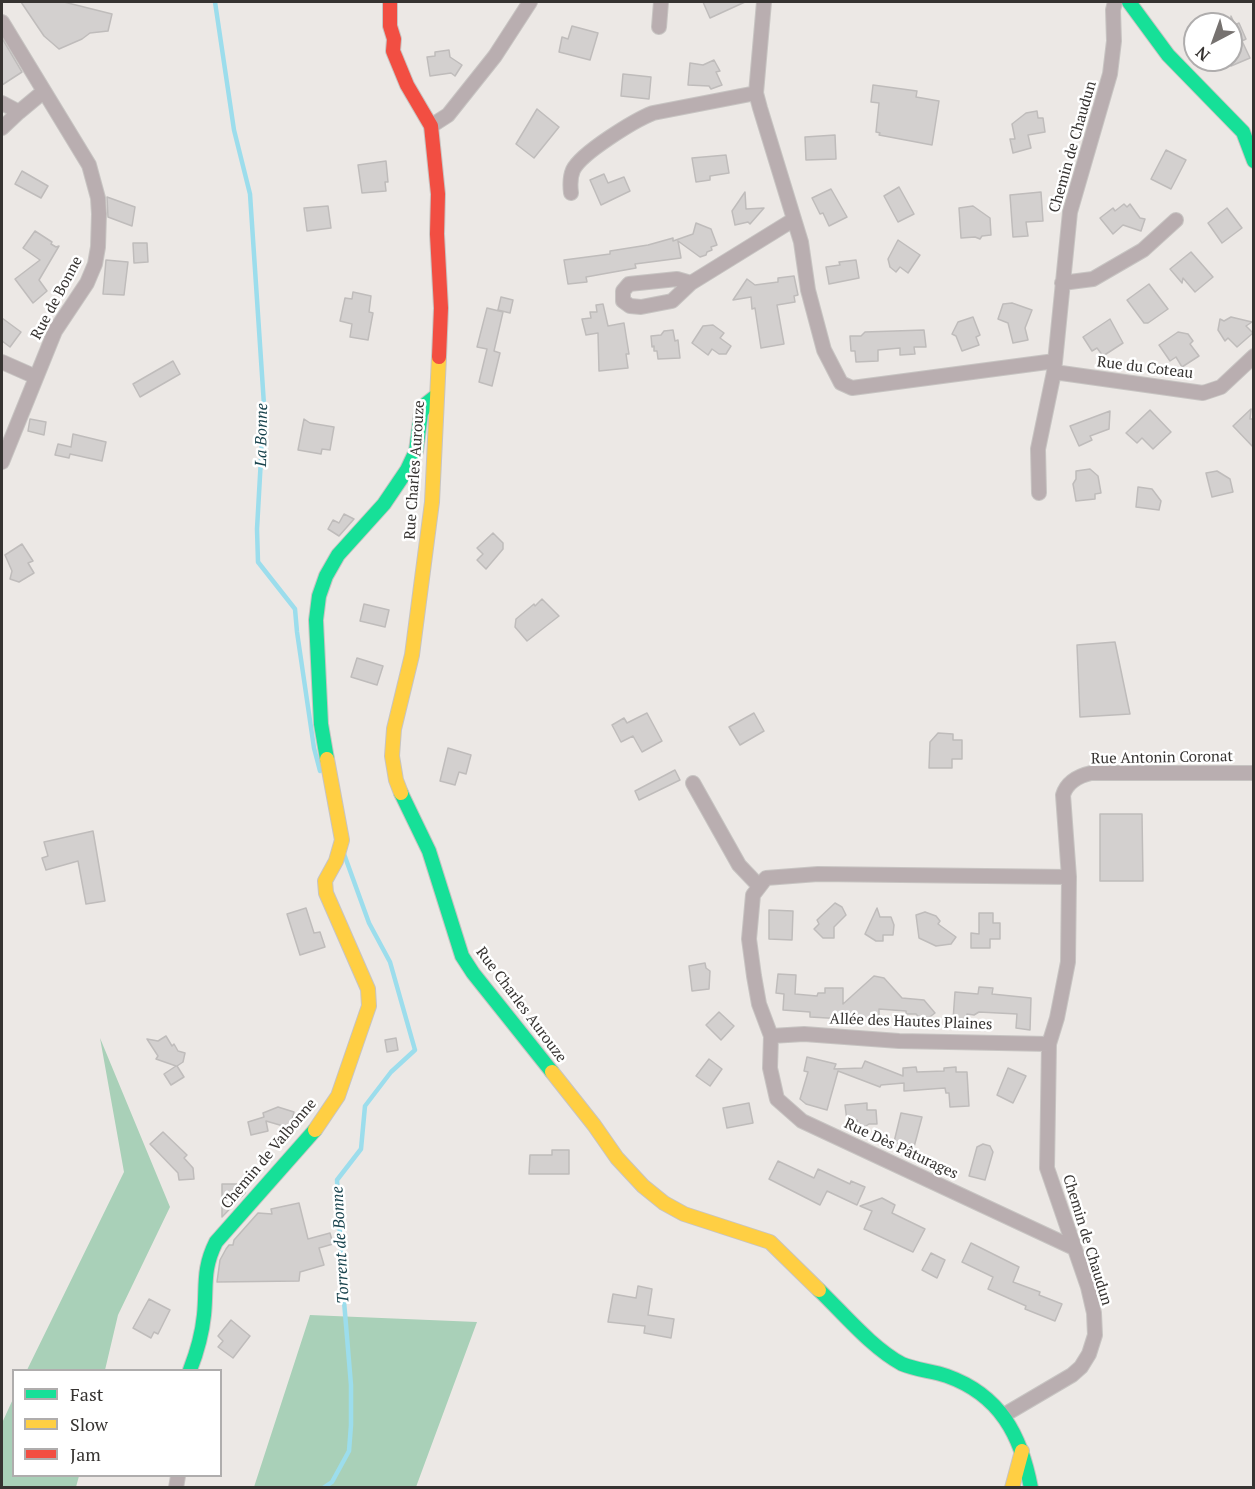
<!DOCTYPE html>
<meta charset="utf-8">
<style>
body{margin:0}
#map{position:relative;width:1255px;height:1489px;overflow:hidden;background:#ece8e5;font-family:"PT Serif",serif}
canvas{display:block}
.frame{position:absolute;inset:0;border:3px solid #363331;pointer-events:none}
.legend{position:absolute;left:12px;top:1369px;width:210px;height:108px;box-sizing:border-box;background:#fff;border:2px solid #afadad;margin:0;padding:8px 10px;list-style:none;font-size:18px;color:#363331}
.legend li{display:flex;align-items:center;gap:12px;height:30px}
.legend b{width:30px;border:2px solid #afadad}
.north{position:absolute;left:1183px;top:12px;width:60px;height:60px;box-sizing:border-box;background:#fff;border:2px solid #afadad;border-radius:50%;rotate:221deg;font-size:16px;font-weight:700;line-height:24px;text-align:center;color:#363331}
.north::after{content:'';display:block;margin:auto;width:21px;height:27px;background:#767270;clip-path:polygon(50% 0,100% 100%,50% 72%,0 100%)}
</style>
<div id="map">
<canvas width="1255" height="1489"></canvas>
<div class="frame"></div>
<ul class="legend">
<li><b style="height:8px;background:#16e098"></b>Fast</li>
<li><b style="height:8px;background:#ffcf43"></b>Slow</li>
<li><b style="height:8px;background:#f24e42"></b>Jam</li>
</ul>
<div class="north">N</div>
</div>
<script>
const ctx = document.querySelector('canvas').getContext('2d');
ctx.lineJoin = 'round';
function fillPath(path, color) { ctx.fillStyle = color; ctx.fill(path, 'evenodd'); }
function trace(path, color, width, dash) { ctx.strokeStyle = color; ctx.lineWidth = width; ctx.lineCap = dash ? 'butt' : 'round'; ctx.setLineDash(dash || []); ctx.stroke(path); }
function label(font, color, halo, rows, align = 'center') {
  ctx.font = font + ' "PT Serif",serif'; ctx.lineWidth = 5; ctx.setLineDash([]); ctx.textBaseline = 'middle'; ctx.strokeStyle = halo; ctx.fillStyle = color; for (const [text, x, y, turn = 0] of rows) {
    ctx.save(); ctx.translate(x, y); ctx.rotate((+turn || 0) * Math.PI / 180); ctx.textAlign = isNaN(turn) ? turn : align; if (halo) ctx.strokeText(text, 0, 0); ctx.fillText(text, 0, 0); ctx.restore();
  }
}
const forest = new Path2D(`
 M100,1038L170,1207L118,1315L105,1370H27L124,1172Z
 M310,1315L477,1322L416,1487H254Z
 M13,1399L14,1476H79L76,1487H2V1423Z`);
const stream = new Path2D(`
 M215,2L234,130L250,194L264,405L257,529L258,562L295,609L297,632L314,748L320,771
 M323,1488L332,1482L349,1451L351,1425V1385L343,1289L337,1180L361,1149L365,1106L391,1072L415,1050L390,962L369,923L344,854`);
const building = new Path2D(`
 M21,2H64L112,14L108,31L90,33L82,39L59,49L44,36Z
 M703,2H745L710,18Z
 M1231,16L1235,25L1239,23L1246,39L1242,41L1250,58L1231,66Z
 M572,26L598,33L590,60L559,52L562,37L568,39Z
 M2,38L22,72L2,85Z
 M449,50L450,57L462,65L455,76L451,73L430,76L427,57L435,56V52Z
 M714,60L720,71L716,72L722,85L711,89L709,86L688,85L690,63L703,65Z
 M623,74L651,77L649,99L621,96Z
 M873,85L917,91L916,97L939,101L932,145L879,135L880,133L876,132L879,103L871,102Z
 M537,109L559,127L534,158L516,144Z
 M1037,111L1038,118H1043L1045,132L1028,135L1031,148L1013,153L1010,139H1015L1012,124L1026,113Z
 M835,135L836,159L806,160L805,137Z
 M1166,150L1186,160L1171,189L1151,179Z
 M726,155L729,173L710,176V180L696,182L692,158Z
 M386,161L388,182H385L386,191L362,193L358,165Z
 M22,171L48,186L41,198L15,184Z
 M604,174L608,183L624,177L630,191L601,205L590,180Z
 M899,187L914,214L898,222L884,196Z
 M831,189L847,217L829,226L823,213L820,214L812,198Z
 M745,192L746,209L764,208L750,224L748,222L735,225L732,211Z
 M1041,192L1043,221L1026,222L1028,236L1013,237L1010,195Z
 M107,197L135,207L132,226L108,217Z
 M1124,204L1127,207L1130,204L1140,218L1145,219L1141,231L1123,225L1113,234L1100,218L1113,208L1115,211Z
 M328,206L331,228L307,231L304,208Z
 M973,206L990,218L991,235L982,236L980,239L975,237L961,238L959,208Z
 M1227,208L1242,228L1222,243L1208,223Z
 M696,223L711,229L717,245L711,247L712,250L707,252L706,255L700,257L678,241L681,258L635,264L636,268L586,277L587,282L568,284L564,260L610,254V251L648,245L673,238V241L693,234Z
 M35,231L52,242L51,244L56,247L59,246L39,280L47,291L33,303L15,279L40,260L23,248Z
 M898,240L920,255L908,273L900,267L896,272L890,267L888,259Z
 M133,243H147L148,262L134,263Z
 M1191,252L1213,277L1195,292L1183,278L1182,283L1170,269Z
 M106,260L128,262L124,295L103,294Z
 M856,260L859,278L829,284L826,267L840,265L839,262Z
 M794,276L798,295L794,296L795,302L777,305L784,344L761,348L755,308L752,309L751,297L733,300L747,279L755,285L778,282V278Z
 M1149,284L1168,309L1148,323H1144L1127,300Z
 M353,292L371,296L369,312L373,313L368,340L350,337L352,324L340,321L345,298L352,299Z
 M501,297L513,300L510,313L498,310Z
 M1012,303L1032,310L1025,328L1028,340L1013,343L1008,323L998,319L1003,304Z
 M603,304L608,326L624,323L629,354H626L628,368L599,371L598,333L586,335L582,319L591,318L590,312H597L596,305Z
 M487,308L503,312L494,351L500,353L492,386L479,382L487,349L477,347Z
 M973,317L980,335L976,337L979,345L962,351L956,336L952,334L958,322Z
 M1231,317L1252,322L1246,326L1253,333L1237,347L1228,338L1225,341L1218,330L1220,319L1224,321Z
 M2,318L21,332L10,347L2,341Z
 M1110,319L1123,343L1103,356L1097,348L1092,351L1083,337Z
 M713,325L724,333L720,338L731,346L726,354H719L712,349L708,355L692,343L703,326Z
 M673,330L675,341L678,340L680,358L658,359L657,351H654V346L652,347L651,336L661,335L664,331Z
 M924,330L926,347H914L915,354L900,355V348L878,350V361L856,362L855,351H851L850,336H861L865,332Z
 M1178,332L1188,334L1193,341L1190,344L1199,356L1182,367L1176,357L1170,361L1159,345Z
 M173,361L180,374L140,397L133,384Z
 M1251,409L1250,419H1254V448L1233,426Z
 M1150,410L1171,432L1153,449L1142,438L1137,443L1126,433Z
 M1110,411L1109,429L1090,436L1092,440L1079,446L1070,426Z
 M30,419L46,422L44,435L28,431Z
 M304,419L310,423L334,427L330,450L322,449L321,454L298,450Z
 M73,434L106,442L102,461L70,454L69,458L55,455L58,444L71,447Z
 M1090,469L1098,476L1101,493L1095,494V499L1076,501L1073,484L1076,479V471Z
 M1217,471L1230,479L1233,492L1212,497L1206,473Z
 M1138,487L1152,489L1161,501L1159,510L1136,507Z
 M344,514L354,519L339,536L328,529L333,520L339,523Z
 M493,533L503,543V549L486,569L477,560L483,554L477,548Z
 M22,544L33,561L28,563L34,573L19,582L10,579L12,571L5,555Z
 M542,599L559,616L527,641L515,627L516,619L534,604L535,606Z
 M364,604L389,610L385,627L360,621Z
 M1115,642L1130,714L1080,717L1077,645Z
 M357,658L383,666L377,685L351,677Z
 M647,713L662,741L642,752L633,736L621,742L612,725L624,718L627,723Z
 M754,713L764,731L740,745L729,727Z
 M938,733L953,734V740H962V759H952V768H929L930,742Z
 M448,748L471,755L466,774L459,772L455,785L440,781Z
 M675,770L680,780L639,800L635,791Z
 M1100,814H1142L1143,881H1100Z
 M93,831L105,901L86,904L78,861L46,870L42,858L48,856L44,842Z
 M835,903L842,907L846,915L834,927V938H823L814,929L819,924L817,920Z
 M306,908L314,933L320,932L325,947L300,955L287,914Z
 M877,908L880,917H891L894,925L893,935H883V941H876L865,934Z
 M769,910L793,911L792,940L769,939Z
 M925,912L936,916L940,921L938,924L956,937L951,944L936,946L919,938L916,915Z
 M979,913H993V923H1000V939H990V948H971V933L979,934Z
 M705,963L706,968L710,971L709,989L692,991L689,966Z
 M778,974L796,975L795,994L817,996L818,993H825V988H843V1004L874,976L884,978L902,998L924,1000L935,1013L923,1022L916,1014H906V1011L879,1009V1021L810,1017V1012L783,1010L784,994L776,993Z
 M979,987L993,988L992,994L1031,998L1030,1030L1016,1028L1017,1014L979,1012L974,1015L967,1014L966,1022L953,1020L955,992L978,994Z
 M719,1012L734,1026L721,1040L706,1025Z
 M166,1036L172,1046L174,1044L178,1051L185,1053L183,1062L177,1066L184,1077L171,1085L164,1074L176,1066L156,1059L158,1056L147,1039L158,1041Z
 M396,1038L398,1050L387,1052L385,1040Z
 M807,1057L836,1064L834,1069L862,1068L865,1061L903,1076V1068L916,1067L917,1072L944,1071V1068L956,1067V1072H967L969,1106L950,1107L949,1093H946L945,1088L904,1091V1083L881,1085L880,1087L838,1071L827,1110L806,1104L800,1099L808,1072L804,1071Z
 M709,1059L722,1069L710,1086L696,1076Z
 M1008,1068L1026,1076L1013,1103L997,1095Z
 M749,1103L753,1123L727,1128L723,1108Z
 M867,1103V1110H876L877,1124H869L863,1128L858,1125L857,1120L847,1121L845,1105Z
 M278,1107L294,1112L290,1128L266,1121L268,1131L251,1135L248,1122L264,1117L263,1113Z
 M901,1113L922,1117L914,1147L894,1142Z
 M163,1132L187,1155L184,1158L193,1168L194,1179L179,1180L178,1173L150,1144Z
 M983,1144L990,1146L993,1152L985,1180L969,1176L977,1147Z
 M552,1150H569V1174H529L530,1155H552Z
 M778,1161L814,1178L818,1169L850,1184L851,1181L865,1187L857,1205L827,1191L820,1205L769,1179Z
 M222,1184H245V1193L222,1217Z
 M882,1198L895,1205L892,1213L925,1229L913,1252L864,1229L872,1211L860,1206Z
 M299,1203L308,1239L330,1233L333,1244L319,1248L324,1265L300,1272L299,1281L217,1282L220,1260L226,1249L229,1245H233L234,1240L258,1213L272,1214L271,1209Z
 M971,1243L1019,1267L1013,1282L1040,1292L1039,1295L1062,1304L1055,1321L1025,1309L1026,1306L988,1289L993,1277L962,1262Z
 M931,1253L945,1260L937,1278L922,1270Z
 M638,1286L652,1289L648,1315L674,1319L671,1338L644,1333L645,1326L608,1322L613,1294L636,1298Z
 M149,1299L170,1310L158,1334L154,1332L151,1338L133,1328Z
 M231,1320L250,1336L233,1358L218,1347L223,1341L218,1336Z`);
const street = new Path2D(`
 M764,2L756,93L760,108L801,242L808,290L824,350L841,383L852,388L1055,361
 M2,22L89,165L98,198L99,214L98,247L95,264L87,283L55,331L2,462
 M659,27L661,2
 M2,103L19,112L43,92
 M431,126L448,115L495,56L530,2
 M2,128L19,112
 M571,193C570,185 570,177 573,170C581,153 635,120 653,113L756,93
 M691,283L672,301L641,307L630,306L623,301V291L629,284L677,279L691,283L793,220
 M1062,283L1093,279L1143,250L1176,220
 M2,362L36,377
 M1054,372L1203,393L1221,387L1254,356
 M1039,493L1038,449L1054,372L1070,212L1110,74L1114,41L1113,10L1115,2
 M693,783L739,865L759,886
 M1069,877L818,874L766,878L753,895L749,939L754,976L759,1004L771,1036L770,1068L777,1099L802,1121L1074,1248
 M771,1036L804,1034L899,1041L1049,1044
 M1004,1415L1072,1375L1081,1367L1089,1354L1095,1335L1094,1313L1088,1287L1047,1168L1049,1044L1057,1018L1068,962L1069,877L1063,795C1067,782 1078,776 1091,773H1254
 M176,1488L178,1476`);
const fast = new Path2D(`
 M1129,2L1168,55L1243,132L1254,161
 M327,759L321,724L316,620L319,596L326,576L338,555L384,504L407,470L416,451L421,413L426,404L436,396
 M401,793L429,851L462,956L473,973L552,1072
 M819,1290C844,1314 872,1348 902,1364C916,1370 933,1371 947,1376C1000,1395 1021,1435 1031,1488
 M190,1370C197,1352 202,1335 204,1315C207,1286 202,1270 216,1242L315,1130`);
const slow = new Path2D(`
 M401,793L396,780L392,756L394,729L412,655L432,502L439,357
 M552,1072L594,1125L617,1158L643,1186L664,1203L684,1214L770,1242L819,1290
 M315,1130L338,1096L369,1006L368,989L326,893L325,881L336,861L342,840L327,759
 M1012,1488L1022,1451`);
const jam = new Path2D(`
 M390,2V26L394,39L393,51L407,85L431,126L438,194L437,234L441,308L439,357`);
const streetNames = [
 ["Chemin de Chaudun",1073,147,-74],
 ["Rue de Bonne",57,298,-62],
 ["Rue du Coteau",1145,368,7],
 ["Rue Charles Aurouze",415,470,-86],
 ["Rue Antonin Coronat",1162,758,-1],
 ["Rue Charles Aurouze",521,1005,53],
 ["Allée des Hautes Plaines",911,1022,2],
 ["Rue Dès Pâturages",901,1149,25],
 ["Chemin de Valbonne",269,1154,-50],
 ["Chemin de Chaudun",1087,1240,73]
];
const waterNames = [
 ["La Bonne",262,435,-89],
 ["Torrent de Bonne",341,1245,-93]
];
fillPath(forest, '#a9d0b8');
trace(stream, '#9cddec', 4.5);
fillPath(building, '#d3d0cf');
trace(building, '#bfbcbb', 1.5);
trace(street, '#c7c4c2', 16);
trace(fast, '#c7c4c2', 16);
trace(slow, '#c7c4c2', 16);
trace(jam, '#c7c4c2', 16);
trace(street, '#b9aeb0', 14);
trace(fast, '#16e098', 14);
trace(slow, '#ffcf43', 14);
trace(jam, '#f24e42', 14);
label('15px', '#363331', '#fff', streetNames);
label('italic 16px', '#17424c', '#fff', waterNames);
</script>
